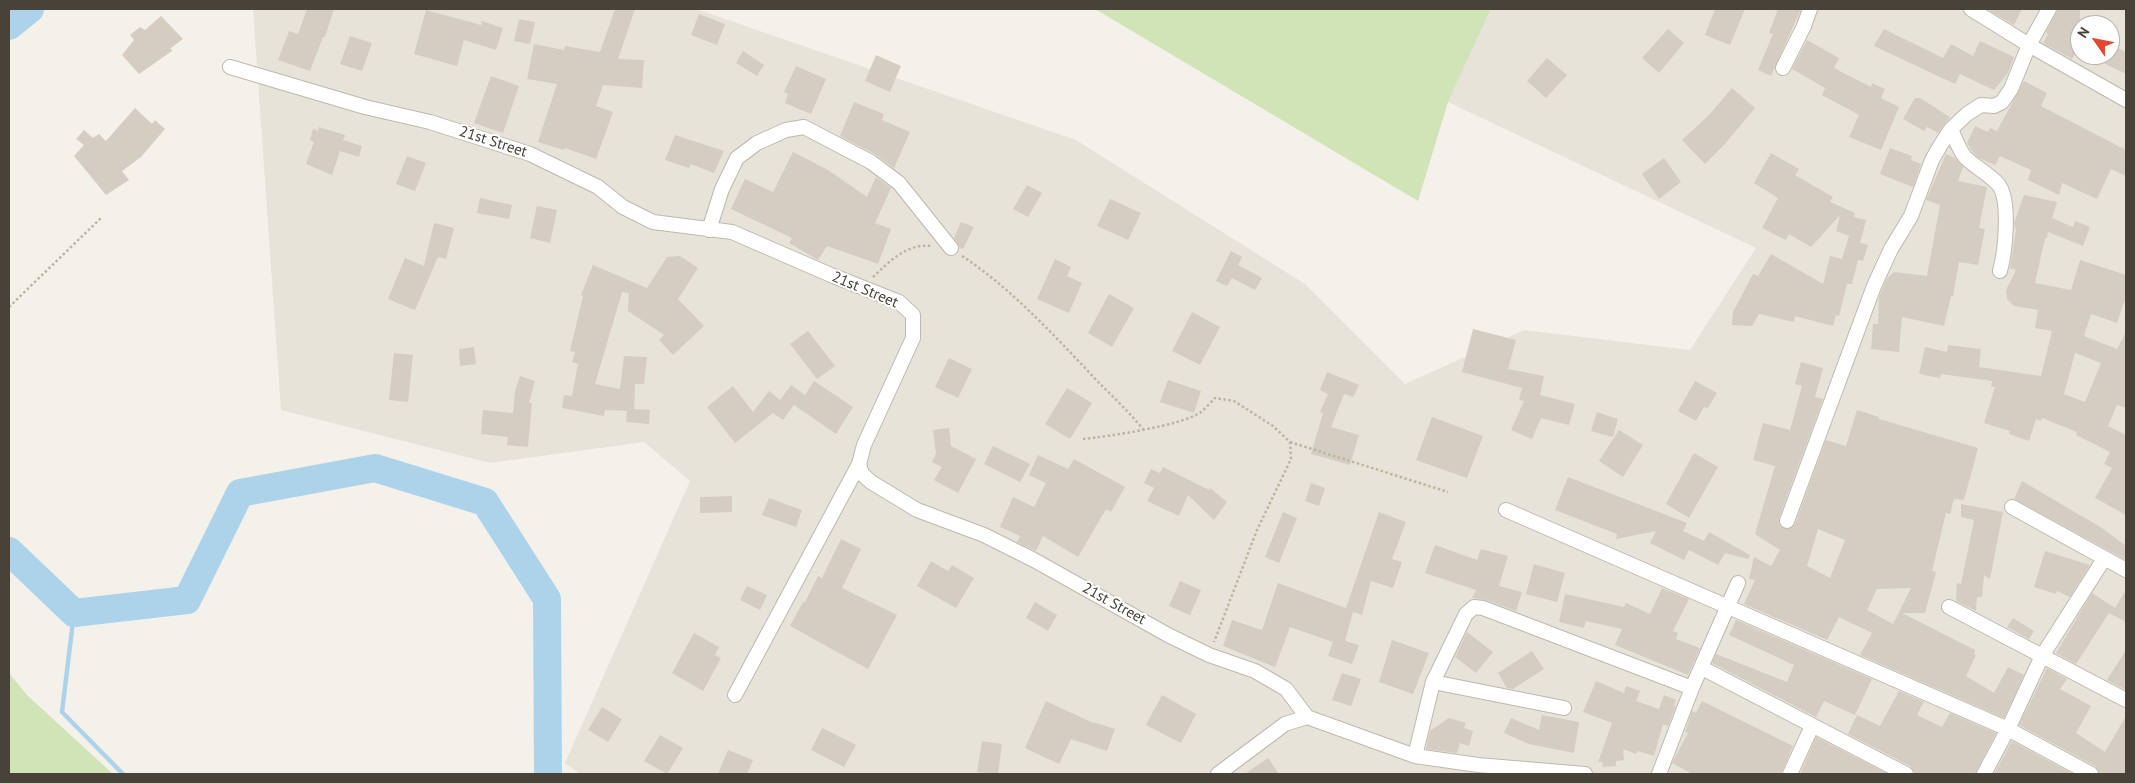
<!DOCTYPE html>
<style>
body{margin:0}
#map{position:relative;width:2135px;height:783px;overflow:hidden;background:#f4f1eb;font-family:"PT Sans",sans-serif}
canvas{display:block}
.frame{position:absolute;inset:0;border:10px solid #484239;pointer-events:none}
.north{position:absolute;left:2070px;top:15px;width:50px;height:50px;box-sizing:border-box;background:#fff;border:1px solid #b6b3b0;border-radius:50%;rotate:303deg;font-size:14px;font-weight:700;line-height:20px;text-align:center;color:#484239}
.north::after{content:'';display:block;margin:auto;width:18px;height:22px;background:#e8462e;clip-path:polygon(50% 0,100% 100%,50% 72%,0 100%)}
</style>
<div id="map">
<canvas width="2135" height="783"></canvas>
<div class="frame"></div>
<div class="north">N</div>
</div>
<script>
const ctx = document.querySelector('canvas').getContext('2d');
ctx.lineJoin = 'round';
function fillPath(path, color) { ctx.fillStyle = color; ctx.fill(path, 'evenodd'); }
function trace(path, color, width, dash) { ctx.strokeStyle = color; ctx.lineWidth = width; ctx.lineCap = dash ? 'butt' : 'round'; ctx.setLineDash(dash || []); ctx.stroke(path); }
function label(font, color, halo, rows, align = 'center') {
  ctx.font = font + ' "PT Sans",sans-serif'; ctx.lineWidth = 4; ctx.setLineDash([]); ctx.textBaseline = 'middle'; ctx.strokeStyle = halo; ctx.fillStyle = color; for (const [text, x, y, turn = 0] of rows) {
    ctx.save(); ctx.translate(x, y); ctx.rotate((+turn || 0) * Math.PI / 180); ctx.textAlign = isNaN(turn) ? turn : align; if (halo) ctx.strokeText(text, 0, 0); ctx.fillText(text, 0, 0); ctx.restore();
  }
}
const residential = new Path2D(`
 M253,9H696L1076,140L1305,284L1405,384L1524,330L1690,350L1756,248L1448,102L1491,9H2126V774H580L565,763L690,481L644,442L490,463L281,410ZM2080,25H2110V55H2080Z`);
const green = new Path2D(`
 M1095,9H1491L1448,102L1418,201Z
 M9,673L27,695L113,774H9Z`);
const stream = new Path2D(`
 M74,613L62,712L123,774`);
const river = new Path2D(`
 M9,26L30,9
 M9,551L74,613L187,600L240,493L375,468L485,502L547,599L548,774`);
const building = new Path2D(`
 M307,9H334L325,37H323L310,71L278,60L289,31L298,34Z
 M615,9H635L618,59L644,60L642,88L603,85L596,106L613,112L596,159L565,148L564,150L538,142L557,84L527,79L534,44L564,50L565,46L600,52Z
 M1715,9H1745L1730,45L1705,35Z
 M1778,9H1801L1771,76L1758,70L1773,34L1769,33Z
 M1991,9H2022L2014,25L1990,11Z
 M2058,9H2080V20L2085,23L2084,25H2080V53L2076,51L2072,59L2043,43L2048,34L2046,32Z
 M426,10L481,25L482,21L503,28L496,50L464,40L457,66L414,54Z
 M699,14L725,24L717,45L691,35Z
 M161,16L183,39L171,48L172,51L139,74L122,55L134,40L130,35L140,27L145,30Z
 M519,19L535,22L530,44L514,41Z
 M1668,29L1684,43L1659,73L1642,58Z
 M1884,29L1943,58L1951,44L1973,56L1980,41L2014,57L2008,73L1994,90L1960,74L1955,84L1874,46Z
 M350,36L372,43L362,71L340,64Z
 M1807,40L1839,58L1834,68L1871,87L1872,83L1885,89L1881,98L1899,107L1881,150L1849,137L1859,115L1822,95L1825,88L1792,69Z
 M2110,44L2126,52V74L2087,55H2110Z
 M743,51L764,65L757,76L736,63Z
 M876,55L901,66L890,92L865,81Z
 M1547,58L1567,75L1546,98L1527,81Z
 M796,66L826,79L811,114L785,103L788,94L784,92Z
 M491,76L519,86L503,133L474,123Z
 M2024,81L2047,93L2041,106L2126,150V176L2111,169L2097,199L2062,183L2059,195L2028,180L2031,170L2000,156L1995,165L1979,158L1972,151L1967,143L1975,126L1988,132L1990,128L1997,131Z
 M1732,88L1755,108L1724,145L1705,164L1682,140L1710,114Z
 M1915,98H1920L1950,117L1938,133L1927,127L1924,131L1903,119Z
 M854,102L884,114L882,120L910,132L894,168L875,154L840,136Z
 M135,108L152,124L155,120L165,129L141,157L122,171L129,180L106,195L74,156L84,145L76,139L84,130L93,138L99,134L106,141Z
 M319,127L345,135L343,140L362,146L359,157L340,151L332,175L306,164L314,142L310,140L313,129L318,131Z
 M675,135L724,151L714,173L691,164L689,168L665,160Z
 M1890,148L1912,156L1911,160L1921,164L1913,187L1880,174Z
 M793,152L828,170L867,197L876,177L891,188L875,223L891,229L878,264L827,246L818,260L789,243L792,238L731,209L745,179L773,192Z
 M1771,153L1799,169L1795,175L1833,197L1830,202L1855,213L1854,217L1866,220L1860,243L1868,245L1863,261L1858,260L1852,284H1847L1839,316L1836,315L1833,326L1795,316L1794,322L1759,314L1752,326L1732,325L1733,312L1753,274L1758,276L1771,254L1823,284L1830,256L1842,259L1849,236L1836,231L1840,215L1811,247L1789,234L1786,240L1762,228L1778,198L1754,183Z
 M1946,154L1954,157L1963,167L1958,181L1987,187L1979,228L1985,229L1978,265L1959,262L1953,296H1951L1944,326L1902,317L1899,352L1871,349L1873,324H1878L1879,297L1887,278L1894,272L1927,276L1940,205L1926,200Z
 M407,156L426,163L415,191L396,184Z
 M1664,158L1681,182L1659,199L1642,174Z
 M1027,185L1042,193L1028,217L1013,209Z
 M2024,195L2057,202L2052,218L2073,227L2075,221L2090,227L2083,246L2048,232L2047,238H2045L2035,283L2071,290L2080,260L2126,275V297L2117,323L2091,314L2084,336L2117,349L2126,332V408L2117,405L2108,426L2126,435V515L2095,498L2112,468L2104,464L2110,452L2076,435L2077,432L2042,418L2041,421L2036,419L2029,441L2009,434L2010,431L1984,423L1995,387H1991L1992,381L1941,374L1940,378L1919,374L1925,347L1947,352L1948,345L1981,349L1979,367L2041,376L2052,331L2035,328L2038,310L2014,306L2007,299L2006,290L2016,270L2010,268L2016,230L2014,223ZM2075,353L2101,363L2085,402L2064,394Z
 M480,198L512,205L509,219L477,213Z
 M1110,199L1141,213L1128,240L1097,226Z
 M537,206L557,210L550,243L530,238Z
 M961,222L974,227L963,249L960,248L954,238Z
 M434,223L454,228L446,259L438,257L415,310L388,299L405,258L424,266Z
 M1231,251L1242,257L1238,265L1262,278L1255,290L1232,278L1227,286L1216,281Z
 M680,256L698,268L678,299L704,326L673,355L659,340L664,335L628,311L629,293L622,292L595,384L620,389L624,356L647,357L644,384H635L634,409L650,410L649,424L626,422L627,411L605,410L604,416L562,408L564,395L572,396L578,364L572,362L575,352L570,351L583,296L581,295L593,265L647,288L667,257Z
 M1055,259L1071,267L1067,276L1082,283L1069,313L1037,299Z
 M1109,294L1134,308L1112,347L1088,333Z
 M1192,312L1220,327L1200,365L1172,351Z
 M1473,329L1516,340L1508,369L1544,376L1540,395L1575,404L1569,425L1541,418L1532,439L1511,430L1524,401L1519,400L1522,388L1462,372Z
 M808,331L835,366L817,379L790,344Z
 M474,347L476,364L460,366L459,349Z
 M394,353L413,355L408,402L389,400Z
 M949,358L972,369L958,398L935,387Z
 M1801,362L1823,368L1815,397L1823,399L1779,518V523L1784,529H1789L1795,524L1826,440L1846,446L1857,410L1879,417V419L1978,448L1964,500L1954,499L1950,514L1946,513L1932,571L1936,572L1925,613H1902L1975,650L1974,655H1976L1966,676L1994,693L2008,667L2024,675L2004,718L1860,655L1872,633L1839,617L1827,640L1744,604L1755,580L1749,579L1754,557L1771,566L1780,550L1755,534L1775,466L1753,460L1763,423L1790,430L1802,386L1795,384ZM1818,529L1845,540L1830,578L1807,566ZM1911,588L1893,624L1867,610L1877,589Z
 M1327,372L1359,385L1353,397L1344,394L1331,427L1359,435L1350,465L1311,454L1323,413L1320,412L1328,394L1320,390Z
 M520,376L535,381L529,403H532L528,447L507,445L508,437L481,434L483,410L513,413L515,391Z
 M1168,380L1201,391L1194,413L1160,402Z
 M814,381L853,407L836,434L794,405L783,420L773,413L735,443L707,407L733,386L753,412L769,391L780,400L791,385L805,395Z
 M1695,381L1717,393L1708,408L1704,407L1696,421L1678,411Z
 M1067,388L1092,403L1070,439L1045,424Z
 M1597,412L1618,419L1613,437L1591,431Z
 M1432,417L1483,436L1467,478L1416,460Z
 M949,428L951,446L976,459L958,493L934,480L942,467L932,462L936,454L933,430Z
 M1619,430L1643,445L1623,477L1599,461Z
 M993,446L1030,464L1020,482L984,464Z
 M1694,453L1718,467L1689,518L1666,504Z
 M1038,455L1068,469L1074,459L1125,487L1111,512L1106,509L1078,557L1043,536L1036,551L1017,542L1020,536L1000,527L1013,497L1034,507L1046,483L1029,475Z
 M1163,467L1209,490L1210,488L1227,502L1214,520L1188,495L1179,516L1147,501L1154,488L1144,483L1151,469L1160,473Z
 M1568,477L1687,523L1683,531L1704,541L1709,532L1750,555L1748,559L1725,553L1718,565L1689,550L1684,560L1650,543L1656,531L1616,539L1617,534L1555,510Z
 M2022,481L2102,528L2126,546V560L2014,499Z
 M1311,483L1325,488L1319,506L1305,501Z
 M732,496V512L700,513V497Z
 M769,498L802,510L796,527L762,515Z
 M1961,504L2003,512L1990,579L1984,575L1982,597H1977L1976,611L1956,601L1957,583L1961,584L1974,520L1961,517Z
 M1283,512L1297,518L1279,563L1265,557Z
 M1379,512L1406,522L1392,559L1402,562L1393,588L1371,581L1362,615L1353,612L1345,641L1359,645L1352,664L1328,656L1333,642L1290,627L1275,667L1223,646L1232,620L1262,630L1278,583L1346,608Z
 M841,539L861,549L842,588L897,615L868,669L790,626L803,602H805L818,576L822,578Z
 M1435,545L1477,560L1481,549L1508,556L1499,586L1522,592L1516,611L1486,600L1472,598L1476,590L1425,573Z
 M2045,551L2090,565L2070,597L2057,591L2056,594L2034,587Z
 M931,561L948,571L952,565L974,578L956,608L917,586Z
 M1534,564L1565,573L1557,602L1526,594Z
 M1180,581L1201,590L1190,615L1169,606Z
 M747,586L767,595L760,610L740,600Z
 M1662,588L1689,599L1673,631L1678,633L1676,639L1700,648L1688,675L1615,645L1622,629L1586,621L1584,628L1559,622L1565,594L1624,607L1626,603L1650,614Z
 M2126,590V622L2109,613L2076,664L2056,653L2092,593L2115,608Z
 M1035,602L1057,615L1048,631L1026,618Z
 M2013,618L2034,631L2029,639L2007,627Z
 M1736,620L1872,679L1855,715L1824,701L1816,717L1712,663L1716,654L1787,682L1794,665L1729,635Z
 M1467,632L1493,652L1476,673L1455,657Z
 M694,633L719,647L715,655L721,658L703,691L672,673Z
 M1392,640L1429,653L1413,694L1379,682Z
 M2126,650V690L2107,680Z
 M1532,651L1544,669L1513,689L1507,688L1498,673Z
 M2047,668L2067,679L2060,689L2091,706L2076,733L2105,752L2126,716V774H2100L2095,766L2019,725Z
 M1342,673L1361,679L1351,706L1332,700Z
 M1596,681L1624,693L1626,686L1640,691L1636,701L1659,709L1664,695L1676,700L1674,705L1676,706L1668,726L1663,724L1654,756L1638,751L1636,754L1623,749L1624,760L1616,761V766L1603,767L1602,762H1598L1612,723L1583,712Z
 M1899,691L1924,702L1917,715L1942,727L1950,713L1996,733L1975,774H1915L1910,766L1848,734L1857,715L1880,726Z
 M1162,695L1196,714L1181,743L1146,725Z
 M1046,701L1093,723V722L1115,729L1107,751L1071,739L1059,764L1025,748Z
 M1702,701L1793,746L1781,774H1692L1672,763L1688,733L1685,732L1692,711L1696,713Z
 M602,707L622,719L608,742L588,730Z
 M1542,715L1579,722L1574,753L1529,744L1504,733L1511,718L1539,730Z
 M1449,718L1466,723L1464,728L1473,731L1469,746L1460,743L1457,753L1426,749L1430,731Z
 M822,728L856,745L844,767L811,750Z
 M660,735L683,748L667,774L644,761Z
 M1816,737L1888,774H1800Z
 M982,741L1002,744L998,774L977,772Z
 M2012,741L2073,774H1994Z
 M728,750L753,760L747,774H718Z
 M1268,758L1279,774H1245Z`);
const path = new Path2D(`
 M962,256C1009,287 1048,329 1087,370C1106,391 1125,407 1143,429
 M873,277C890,261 907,243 932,246
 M9,307L101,218
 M1083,439C1110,436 1181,426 1201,412C1206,408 1211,402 1215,398L1234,401L1273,426L1290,442L1291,459L1257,530L1214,642
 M1290,442L1448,492`);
const street = new Path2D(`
 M1971,9L2029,45L2126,100
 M230,67L365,107L430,122L530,154L598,187L623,207L653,222L732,232L831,275L899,302L913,315V338L864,445L859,464L862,474L871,482L917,510L984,535L1034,560L1168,635L1209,655L1255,671L1286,689L1307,717
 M1783,68L1804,26L1810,9
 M1951,129C1955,138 1959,150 1965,157C1975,167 1989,174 1998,184C2011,199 2005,253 2000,271
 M709,230L722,189L737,158L757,143L786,130L804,127L871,162L899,183L951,248
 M2012,507L2126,570
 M1506,510L2008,729L2091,774
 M1787,521L1874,286L1891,249L1911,216L1932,160L1940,146L1951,129L1967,114L1981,105L1994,106L2002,102L2011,89L2029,45L2049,9
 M1949,607L2126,700
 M1702,668L1906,774
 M1433,682L1564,708
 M735,695L859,464
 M1415,756L1433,682L1466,614L1474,607L1483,608L1692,688
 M1218,774L1285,724L1307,717L1415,756L1478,765L1585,774
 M1659,774L1692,688L1738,583
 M1790,774L1812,726
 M1984,774L2008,729L2042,656L2104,559`);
const streetNames = [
 ["21st Street",493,142,18],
 ["21st Street",865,290,23],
 ["21st Street",1114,604,29]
];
fillPath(residential, '#e7e3d9');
fillPath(green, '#d1e4b7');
trace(stream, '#add3eb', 4.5);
trace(river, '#add3eb', 28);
fillPath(building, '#d5cdc1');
trace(street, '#bfb8ae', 16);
trace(path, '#bfb4a0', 2.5, [2.5, 2.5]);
trace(street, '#fff', 14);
label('15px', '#484239', '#fff', streetNames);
</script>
